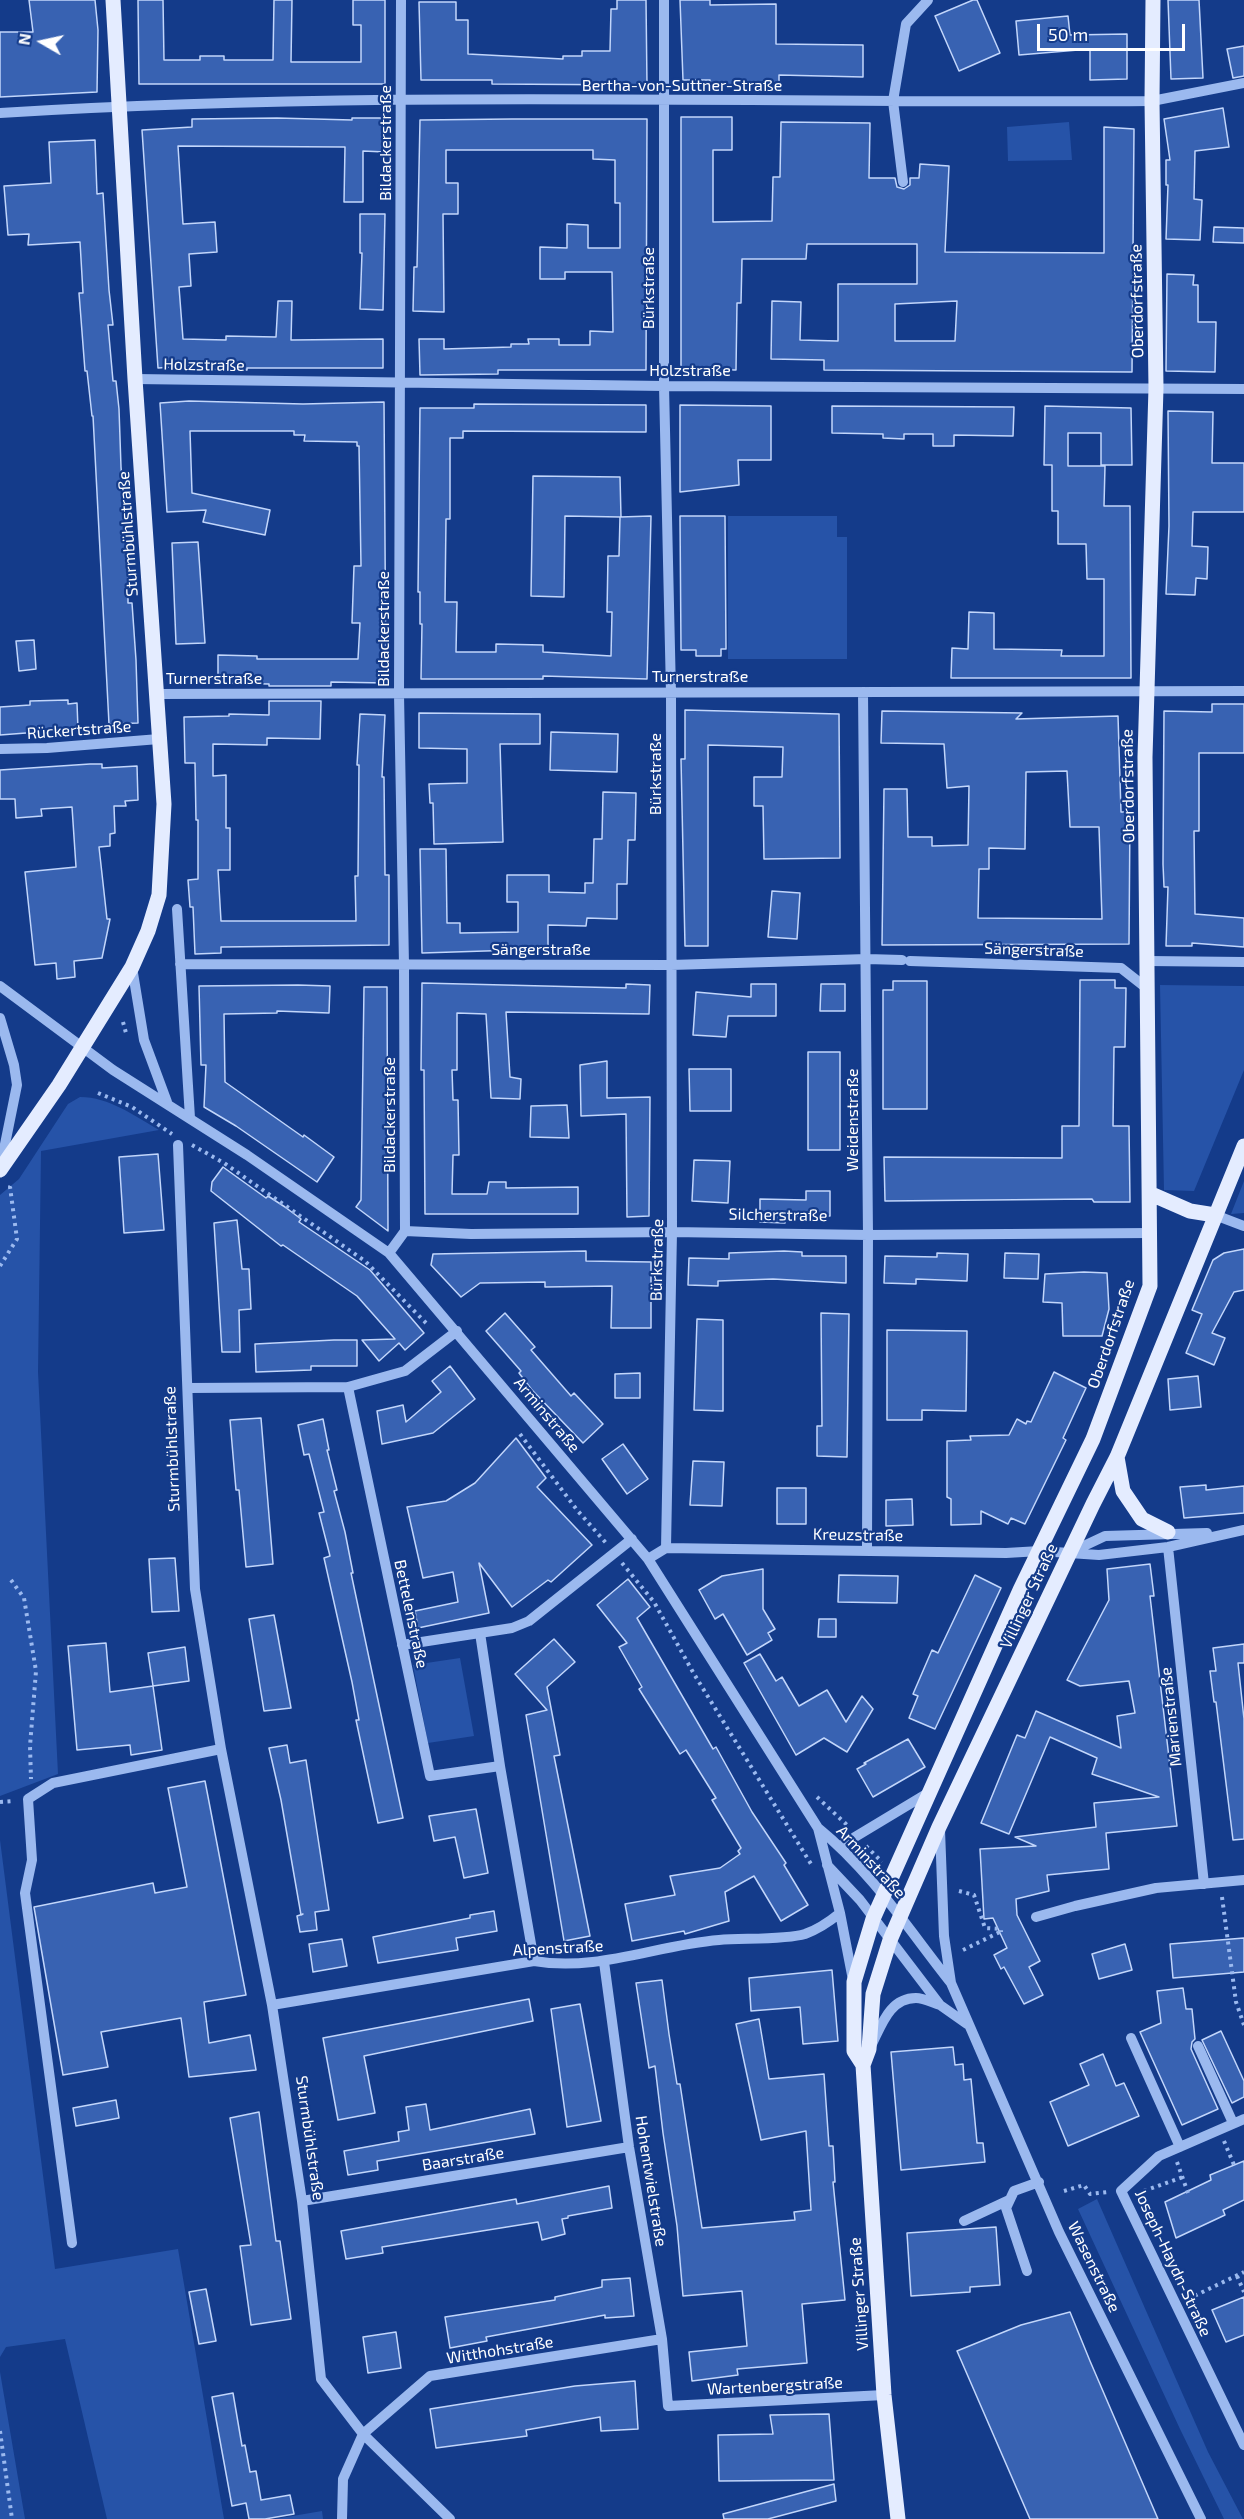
<!DOCTYPE html>
<meta charset="utf-8">
<style>
body{margin:0}
#map{position:relative;width:1244px;height:2519px;overflow:hidden;background:#143b8a;font-family:"Exo 2",sans-serif}
canvas{display:block}
.north{position:absolute;left:12px;top:12px;width:60px;height:60px;-webkit-text-stroke:4px #143b8a;paint-order:stroke;rotate:279deg;font-size:16px;font-weight:700;line-height:24px;text-align:center;color:#fff}
.north::after{content:'';display:block;margin:auto;width:21px;height:27px;background:#fff;clip-path:polygon(50% 0,100% 100%,50% 72%,0 100%)}
.scale{position:absolute;left:1037px;top:24px;width:148px;height:27px;box-sizing:border-box;border:3px solid #fff;border-top:0;padding-left:8px;font-size:18px;line-height:21px;white-space:nowrap;color:#fff;-webkit-text-stroke:4px #143b8a;paint-order:stroke}
</style>
<div id="map">
<canvas width="1244" height="2519"></canvas>
<div class="north">N</div>
<div class="scale">50 m</div>
</div>
<script>
const ctx = document.querySelector('canvas').getContext('2d');
ctx.lineJoin = 'round';
function fillPath(path, color) { ctx.fillStyle = color; ctx.fill(path, 'evenodd'); }
function trace(path, color, width, dash) { ctx.strokeStyle = color; ctx.lineWidth = width; ctx.lineCap = dash ? 'butt' : 'round'; ctx.setLineDash(dash || []); ctx.stroke(path); }
function label(font, color, halo, rows, align = 'center') {
  ctx.font = font + ' "Exo 2",sans-serif'; ctx.lineWidth = 4.5; ctx.setLineDash([]); ctx.textBaseline = 'middle'; ctx.strokeStyle = halo; ctx.fillStyle = color; for (const [text, x, y, turn = 0] of rows) {
    ctx.save(); ctx.translate(x, y); ctx.rotate((+turn || 0) * Math.PI / 180); ctx.textAlign = isNaN(turn) ? turn : align; if (halo) ctx.strokeText(text, 0, 0); ctx.fillText(text, 0, 0); ctx.restore();
  }
}
const green = new Path2D(`
 M1069,122L1072,160L1008,161L1007,127Z
 M728,516H837V537H847V659H728Z
 M1160,985L1244,986V1070L1194,1191L1164,1190Z
 M80,1097C109,1097 135,1116 159,1130L41,1151L38,1372L58,1774L0,1796V1195L19,1179L68,1104Z
 M1244,1181V1213L1231,1214Z
 M460,1658L474,1736L428,1743L413,1665Z
 M0,1840L55,2269L178,2249L224,2519H107L65,2339L6,2347L0,2357Z
 M1097,2199L1208,2452L1243,2519H1224L1180,2429L1078,2209Z
 M0,2372L25,2519H0Z
 M322,2511L323,2519H275Z`);
const building = new Path2D(`
 M29,0H95L98,30L97,92L0,97V32H33Z
 M138,0H163L164,60H200V56H224V60H273L274,0H292L291,62H361V25H353V0H385V84H139Z
 M617,0H646L647,85L492,84V80H421L419,2H456V20H468V54L563,59V56H582V51H610L611,9H617Z
 M680,0H710V5L776,4V44L863,45V77L779,75V85L710,86V80H683Z
 M973,0H977L1000,53L959,71L935,16Z
 M1168,0H1199L1203,78L1171,79Z
 M1068,16L1070,35L1127,34V79L1090,80V49L1019,55L1016,21Z
 M1244,46V76L1233,78L1227,49Z
 M1223,108L1229,147L1195,151L1194,199L1202,200L1200,240L1166,239L1168,185H1166V160H1170L1164,119Z
 M681,117H732V150H713V222L772,221L773,177H780L781,122L870,123L869,178H895L897,187L904,189L910,185V178H919L920,164L949,166L945,252L1104,253V127L1134,129L1132,372L824,370V360L771,359L772,301L801,302L800,340L838,341V284H917V244H807L806,259H742L741,303H737L736,370L681,369ZM957,301L955,341H895V304Z
 M277,118L352,120V118H385V152L363,151V202H344L345,147L178,146L183,224L215,222L217,252L189,254L191,286L179,287L183,339L226,340V336L276,337L278,301H292L291,340L383,339V368H247V370L199,369V365L158,368L142,130L192,127V119Z
 M512,119H647L646,370H498V374L420,375L419,339H444V349L511,347V344H529L528,339H559V345H590V331L613,332L612,272H565V279H540V247L567,248V224L588,225V248H620V203H615V160L593,159V150H446V183H458V214H443L444,312L413,311L414,267H417L420,120Z
 M95,140L97,194L103,193L109,290L113,325H108L113,381H116L119,409L121,467L128,551V603H132L136,660L138,723L109,724L93,416H92L87,371H85L79,293H83L80,242L28,245L29,234L8,235L4,186L51,183L49,142Z
 M360,214H385L383,310L360,309L362,253H360Z
 M1214,227L1244,228V243L1213,242Z
 M1167,274L1194,275L1193,285H1198V322H1216L1215,372L1166,371Z
 M189,401L303,404L384,402L386,683L331,682V686H269V684L218,683V655L257,656V659H358L360,623H352L354,566H361L359,446H357V442L304,441L305,435H294V431H190L192,493L270,510L265,535L203,522L206,510L167,512L160,403Z
 M474,404L646,405V432L463,431V438H450V519H446L445,602H457L456,652H496V644L543,645V652L611,656L612,612H607L608,556H619L620,517L651,516L647,679L543,676V679H421L422,624H420V592H418L420,408H474Z
 M680,405L771,406V460H738L739,485L680,492Z
 M832,406L1014,407L1013,436L954,435V446H933V434H904V439L883,438V434L832,433Z
 M1045,406L1131,408L1132,465H1101V433H1068V466H1105L1104,506H1130L1131,678H951L952,648L968,649L969,612L994,613V649L1062,650L1061,656H1104V579H1087L1086,544H1058V511H1052V465H1044Z
 M1168,411L1213,412L1212,463H1244V512H1193L1192,546L1208,547L1207,579L1196,578L1195,595L1166,594L1169,526Z
 M533,476L620,477L621,517L565,516L564,597L531,596Z
 M680,516H725L726,649H721V656H696V650H681Z
 M198,542L205,643L176,644L172,543Z
 M34,640L36,669L19,671L16,641Z
 M68,700V704L77,703L78,729L0,735V707L30,705V701Z
 M269,701H321L320,739L267,738V745L213,744V776L226,775V828H230V870H218L221,921H356L355,876H358L359,765H357L360,714L385,715L382,777H384L385,875H389V945L221,947V953L195,954L193,907H190L188,880L198,879V820H196L195,763H185L184,717L229,716V714L269,715Z
 M1212,704H1244V753H1199V831H1194L1195,914L1244,918V947L1192,943V946H1166L1168,887H1164L1163,864L1164,711L1212,712Z
 M685,710L839,714L840,858L764,859L763,806H754V777H782L783,747L708,745V946H685L681,759H685Z
 M882,711L1022,713L1016,719L1118,716L1121,812H1130L1129,944L882,945L884,789H907L908,837H932V846L968,845L969,786L947,788L944,744L881,743ZM1067,771L1070,827H1099L1102,919L978,918L979,869H989V848L1025,849L1026,772Z
 M419,713L540,714V744H500L503,842L434,844L433,803H430L429,784L467,783V749L419,748Z
 M551,732L618,734L617,772L550,770Z
 M90,764H102V768L137,766L138,800L125,801L126,806H114L115,833L110,834V846L99,847L107,919H110L102,958L74,961L75,977L57,979L56,963L35,965L25,872L76,867L72,807L41,809L42,816L16,818L15,799H0V770Z
 M603,792L636,793L635,840H628L627,884H617V919L587,918L586,926L548,925V949L422,953L420,849H446L447,923H460V933L518,932V902H507V875H549V892L585,893V883H593L594,839H602Z
 M772,891L800,893L797,939L768,937Z
 M1080,980H1115V988H1126L1125,1047H1114L1113,1126H1129L1130,1202H1094L1092,1199L885,1201L884,1157L1062,1158V1126H1079Z
 M893,981H927V1109H883V990H893Z
 M422,983L626,988V984L650,985L649,1014L506,1012L510,1077L521,1079L520,1099L491,1098L486,1014L457,1013V1070H452L453,1100H458L459,1155H453L452,1194H487L489,1182H506V1188L578,1187V1214H425L424,1070H421Z
 M751,984H776V1016H728L726,1037L693,1035L696,992L751,997Z
 M821,984H845V1011H820Z
 M298,985L330,986L329,1013L277,1011V1013L224,1014L225,1082L303,1137L304,1135L334,1157L317,1182L236,1126L204,1107L206,1065H201L199,986Z
 M364,987H387L388,1231L356,1207L361,1200Z
 M808,1052H840V1150H808Z
 M607,1061V1098L650,1097L649,1216L627,1217L626,1114L581,1116L580,1065Z
 M689,1069H731V1111H690Z
 M567,1105L569,1138L530,1137L531,1106Z
 M158,1154L164,1230L124,1233L119,1157Z
 M694,1160L730,1161L728,1203L692,1201Z
 M223,1167L266,1198L268,1196L285,1207L301,1219L299,1222L370,1270L424,1333L405,1350L399,1343L379,1361L362,1340L395,1339L357,1296L283,1245L281,1246L211,1191L212,1182Z
 M806,1191H830V1216H785V1223L760,1222V1199L806,1200Z
 M237,1220L242,1269H249L251,1309L239,1310L240,1352H222L214,1223Z
 M1244,1249V1290L1234,1292L1212,1333L1225,1338L1214,1365L1186,1353L1202,1314L1192,1310L1213,1260L1224,1253Z
 M586,1251V1261L651,1262V1328H611L612,1286L545,1287V1282L480,1283L461,1297L431,1265L433,1254Z
 M784,1251L802,1252V1256H846V1283L773,1279L718,1281V1286L688,1285L689,1258L729,1259V1253Z
 M937,1253L968,1254L967,1281L916,1279V1284L884,1283L885,1256L937,1257Z
 M1005,1253L1039,1254L1038,1279L1004,1278Z
 M1084,1272L1107,1273L1109,1309L1102,1336H1063L1062,1303L1043,1302L1045,1274Z
 M505,1313L535,1347L531,1350L571,1396L574,1393L603,1424L583,1443L532,1390L519,1373L521,1371L486,1331Z
 M821,1313L849,1314L847,1457L817,1456V1426H822Z
 M697,1319L723,1320V1411L694,1410Z
 M887,1330L967,1331L966,1411L922,1410V1420H887Z
 M334,1340H357V1366H311V1370L256,1372L255,1344Z
 M450,1366L475,1399L433,1433L382,1444L377,1411L403,1405L406,1422L441,1392L432,1381Z
 M1054,1372L1086,1388L1063,1438L1066,1440L1025,1524L1011,1518L1008,1524L981,1511V1524L951,1525V1499L947,1497V1441L971,1440L970,1436L1009,1435L1017,1419L1026,1424L1027,1421L1031,1422Z
 M640,1373V1398H615V1374Z
 M1198,1376L1201,1407L1170,1410L1168,1379Z
 M261,1418L273,1564L246,1567L239,1490H236L230,1420Z
 M323,1419L329,1450H327L337,1490L334,1491L345,1532L353,1573H351L403,1818L378,1823L356,1720H359L352,1682L324,1558L330,1556L319,1513L324,1512L309,1454L304,1455L298,1425Z
 M516,1438L546,1478L537,1487L592,1545L551,1582L548,1580L512,1607L479,1563L489,1613L418,1628L415,1611L458,1602L453,1572L423,1578L407,1507L446,1501L475,1483Z
 M623,1444L648,1479L627,1494L602,1459Z
 M693,1461L724,1462L722,1506L690,1505Z
 M1206,1485V1490L1244,1486V1513L1184,1518L1180,1487Z
 M777,1488H806V1524H777Z
 M912,1499L913,1525L886,1526V1500Z
 M175,1558L179,1611L152,1612L149,1559Z
 M1150,1564L1154,1596H1150L1177,1826L1106,1833L1109,1869L1047,1875L1049,1891L1016,1899L1017,1915L1040,1961L1029,1967L1043,1995L1024,2004L1004,1967L1001,1969L994,1955L1007,1948L993,1918L984,1919L980,1849L1036,1846L1015,1837L1096,1827L1094,1803L1159,1797L1092,1774L1097,1758L1050,1737L1009,1834L981,1823L1017,1735L1025,1738L1036,1711L1121,1748L1117,1716L1135,1713L1129,1681L1080,1686L1067,1680L1109,1600L1107,1569Z
 M763,1569V1609L775,1629L768,1633L772,1640L747,1655L723,1614L715,1619L699,1590L722,1576Z
 M839,1575L898,1576L897,1603L838,1602Z
 M975,1575L1001,1588L935,1729L909,1718L918,1696L913,1694L932,1650L938,1653Z
 M628,1579L650,1607L637,1618L713,1749L716,1747L752,1812L786,1863L784,1865L808,1905L781,1921L754,1876L725,1892L729,1921L685,1934L684,1931L632,1941L625,1904L675,1895L670,1876L720,1868L740,1854L738,1851L741,1848L712,1800L716,1798L686,1750L680,1754L639,1689L642,1687L619,1647L627,1643L597,1605Z
 M274,1615L291,1708L264,1711L249,1619Z
 M819,1619H836V1637H818Z
 M554,1639L575,1662L547,1687L560,1755L554,1756L590,1936L564,1941L526,1715L547,1710L515,1674Z
 M106,1643L110,1692L153,1686L162,1750L131,1755L130,1745L77,1750L68,1646Z
 M1244,1644V1663H1238L1244,1719V1839L1233,1840L1216,1702H1214L1210,1671H1216L1213,1648Z
 M185,1647L189,1681L153,1686L148,1653Z
 M760,1654L776,1681L782,1677L799,1706L827,1690L846,1722L862,1696L873,1709L847,1752L824,1738L796,1755L744,1663Z
 M908,1739L925,1767L873,1797L857,1769L866,1764L864,1763Z
 M287,1745L290,1763L306,1760L329,1910L315,1912L317,1930L300,1932L297,1916L303,1914L301,1915L281,1800L269,1748Z
 M205,1781L246,1995L204,2002L209,2043L250,2035L256,2070L189,2077L181,2018L101,2032L108,2067L63,2075L34,1907L153,1883L155,1893L187,1887L168,1788Z
 M476,1809L488,1873L464,1878L455,1837L434,1841L429,1816Z
 M494,1911L497,1931L456,1938L458,1950L378,1963L373,1937L470,1918V1915Z
 M1244,1938V1972L1173,1978L1170,1944Z
 M342,1939L347,1966L313,1972L309,1944Z
 M1125,1944L1132,1970L1099,1979L1092,1954Z
 M832,1970L838,2041L803,2044L800,2007L751,2011L749,1978Z
 M662,1980L669,2034L677,2084H680L702,2228L795,2220L794,2212L811,2210L806,2131L761,2140L736,2024L759,2019L769,2079L824,2074L829,2146H833L835,2182H833L845,2300L802,2304L807,2363L737,2369L738,2375L692,2381L689,2352L747,2346L742,2291L683,2296L677,2226L663,2133L655,2066L649,2068L636,1983Z
 M1183,1988L1186,2009H1192L1195,2039L1192,2042L1191,2049L1218,2109L1182,2125L1140,2032L1161,2023L1157,1991Z
 M529,1999L533,2021L364,2056L375,2113L338,2120L323,2038Z
 M580,2004L601,2121L567,2127L551,2009Z
 M1221,2031L1244,2081V2097L1232,2103L1202,2040Z
 M953,2047L955,2065L963,2064L964,2080L971,2079L977,2143H983L985,2162L901,2170L891,2052Z
 M1103,2054L1116,2086L1124,2083L1139,2116L1068,2146L1050,2102L1089,2085L1080,2064Z
 M116,2100L119,2118L76,2126L73,2108Z
 M426,2104L430,2130L530,2109L535,2134L377,2161L378,2170L348,2175L344,2151L399,2141L398,2132L409,2130L406,2107Z
 M259,2112L276,2241H280L291,2319L251,2325L240,2246L251,2245L230,2118Z
 M1244,2161V2200L1223,2210L1225,2215L1176,2238L1165,2202L1211,2180L1210,2175Z
 M609,2186L612,2208L568,2216V2218L562,2219L565,2234L542,2240L538,2222L382,2247L383,2253L346,2259L341,2231L516,2199L517,2204Z
 M996,2227L1000,2285L970,2287V2292L911,2296L907,2233Z
 M630,2278L634,2316L605,2318V2315L486,2337L487,2341L450,2348L445,2317L555,2300V2297L602,2287V2280Z
 M206,2289L216,2341L199,2344L189,2292Z
 M1244,2297V2335L1226,2342L1212,2310Z
 M1070,2312L1090,2361L1158,2519H1030L957,2351L1021,2325Z
 M396,2332L401,2368L368,2373L363,2337Z
 M635,2381L638,2429L601,2431L600,2417L526,2430L527,2436L436,2448L430,2409L575,2386Z
 M233,2393L242,2446L245,2445L250,2472L256,2471L261,2500L290,2495L294,2514L265,2519H249L246,2503L232,2506L212,2397Z
 M829,2414L834,2480L719,2481L718,2435L773,2434L770,2415Z
 M834,2484L836,2501L768,2519H724L723,2514Z`);
const path = new Path2D(`
 M123,1022L126,1033
 M98,1093L132,1107L172,1134
 M192,1145L224,1163L365,1261L426,1323
 M0,1266L17,1239L10,1187L12,1183
 M520,1434L577,1510L606,1543
 M622,1563L654,1602L694,1674L811,1864
 M11,1580L24,1598L36,1671L30,1746L31,1779
 M817,1797L847,1825
 M0,1802L14,1801
 M866,1846L882,1862
 M959,1891L974,1895L985,1928L1001,1929V1932
 M1222,1897L1236,2002L1244,2025
 M963,1950L1002,1931
 M1224,2141L1234,2165
 M1177,2162L1188,2193
 M1064,2191L1084,2185L1090,2194L1108,2192
 M1144,2191L1183,2177
 M1237,2276L1244,2292
 M1188,2299L1244,2272
 M0,2431L12,2519`);
const minor = new Path2D(`
 M664,0V386L671,693L672,1232L666,1548
 M0,113C383,89 768,104 1152,101L1244,83
 M903,182L893,101L906,24L928,0
 M135,379L664,386L1244,389
 M863,692L868,1235L867,1549
 M157,694L1244,691
 M0,749L47,748L159,739
 M177,909L190,1118
 M910,961L1121,968L1149,990
 M1148,961L1244,962
 M180,964L671,965L867,959L902,960
 M132,967L144,1040L167,1102
 M0,986L113,1070L247,1155L389,1253L648,1559L818,1828C871,1871 909,1930 951,1983
 M0,1018L14,1065L17,1085L1,1164
 M178,1145L195,1589L221,1749L272,2005L302,2201L321,2379L363,2434L450,2519
 M1215,1215L1244,1226
 M405,1231L471,1234L672,1232L868,1235L1150,1233
 M389,1253L405,1231L404,965L399,694L401,0
 M348,1387L430,1776L500,1766L534,1961
 M188,1388L348,1387L405,1371L457,1331
 M1168,1547L1204,1884
 M1071,1552L1105,1536L1207,1533
 M648,1559L666,1548L1006,1553L1040,1551L1099,1555L1168,1547L1244,1530
 M480,1633L500,1766
 M402,1645L512,1628L529,1621L632,1539
 M818,1828L840,1913L853,1980
 M940,1830L944,1936L951,1983L1059,2232L1201,2519
 M840,1846L928,1793
 M827,1865L860,1900L940,2005L967,2024
 M1036,1917L1075,1906L1156,1888L1244,1880
 M604,1962L629,2147L662,2339L668,2406L884,2395
 M272,2005L534,1961C597,1972 656,1945 719,1940C742,1938 785,1940 805,1934C819,1929 829,1922 840,1913
 M1131,2038L1180,2147
 M872,2044C882,2024 890,1998 916,1998C924,1998 933,2003 940,2005
 M1198,2046L1233,2123
 M1244,2119L1159,2156L1121,2191L1244,2445
 M302,2201L629,2147
 M964,2221L1009,2200
 M72,2243L25,1893L32,1860L28,1799L53,1783L221,1749
 M1027,2271L1006,2208L1014,2191L1039,2182
 M342,2519L343,2479L363,2434L430,2376L662,2339`);
const major = new Path2D(`
 M0,1170L59,1085L132,967L148,931L159,895L164,804L135,379L113,0
 M1151,1194L1190,1211L1215,1215
 M1117,1457L1123,1491L1142,1519L1168,1532
 M863,2065L854,2051V1982L873,1919L1020,1590L1093,1439L1150,1286L1145,757L1156,388L1152,101L1153,0
 M898,2519L884,2395L863,2065L869,2049L873,1994L890,1940L939,1827L1093,1504L1117,1457L1244,1146`);
const streetNames = [
 ["Bertha-von-Suttner-Straße",682,86],
 ["Bildackerstraße",386,143,-90],
 ["Bürkstraße",649,288,-90],
 ["Oberdorfstraße",1137,301,-91],
 ["Holzstraße",204,365,1],
 ["Holzstraße",690,371],
 ["Sturmbühlstraße",128,534,-94],
 ["Bildackerstraße",384,629,-90],
 ["Turnerstraße",700,677],
 ["Turnerstraße",214,679],
 ["Rückertstraße",79,730,-4],
 ["Bürkstraße",656,774,-90],
 ["Oberdorfstraße",1128,786,-91],
 ["Sängerstraße",541,950],
 ["Sängerstraße",1034,950,2],
 ["Bildackerstraße",390,1115,-90],
 ["Weidenstraße",853,1120,-90],
 ["Silcherstraße",778,1215,1],
 ["Bürkstraße",657,1260,-89],
 ["Oberdorfstraße",1111,1334,-71],
 ["Arminstraße",547,1415,50],
 ["Sturmbühlstraße",172,1449,-92],
 ["Kreuzstraße",858,1535,1],
 ["Villinger Straße",1029,1596,-65],
 ["Bettelenstraße",411,1614,78],
 ["Marienstraße",1171,1717,-96],
 ["Arminstraße",871,1862,47],
 ["Alpenstraße",558,1948,-3],
 ["Sturmbühlstraße",310,2138,82],
 ["Baarstraße",463,2159,-9],
 ["Hohentwielstraße",651,2181,81],
 ["Joseph-Haydn-Straße",1173,2263,65],
 ["Wasenstraße",1094,2267,64],
 ["Villinger Straße",859,2294,-94],
 ["Witthohstraße",500,2350,-9],
 ["Wartenbergstraße",775,2386,-3]
];
fillPath(green, '#2653a8');
fillPath(building, '#3862b2');
trace(building, '#c2d6fb', 1.5);
trace(path, '#9bb9ef', 4, [3, 4.5]);
trace(minor, '#9bb9ef', 10);
trace(major, '#e4ecff', 15);
label('16px', '#fff', '#143b8a', streetNames);
</script>
